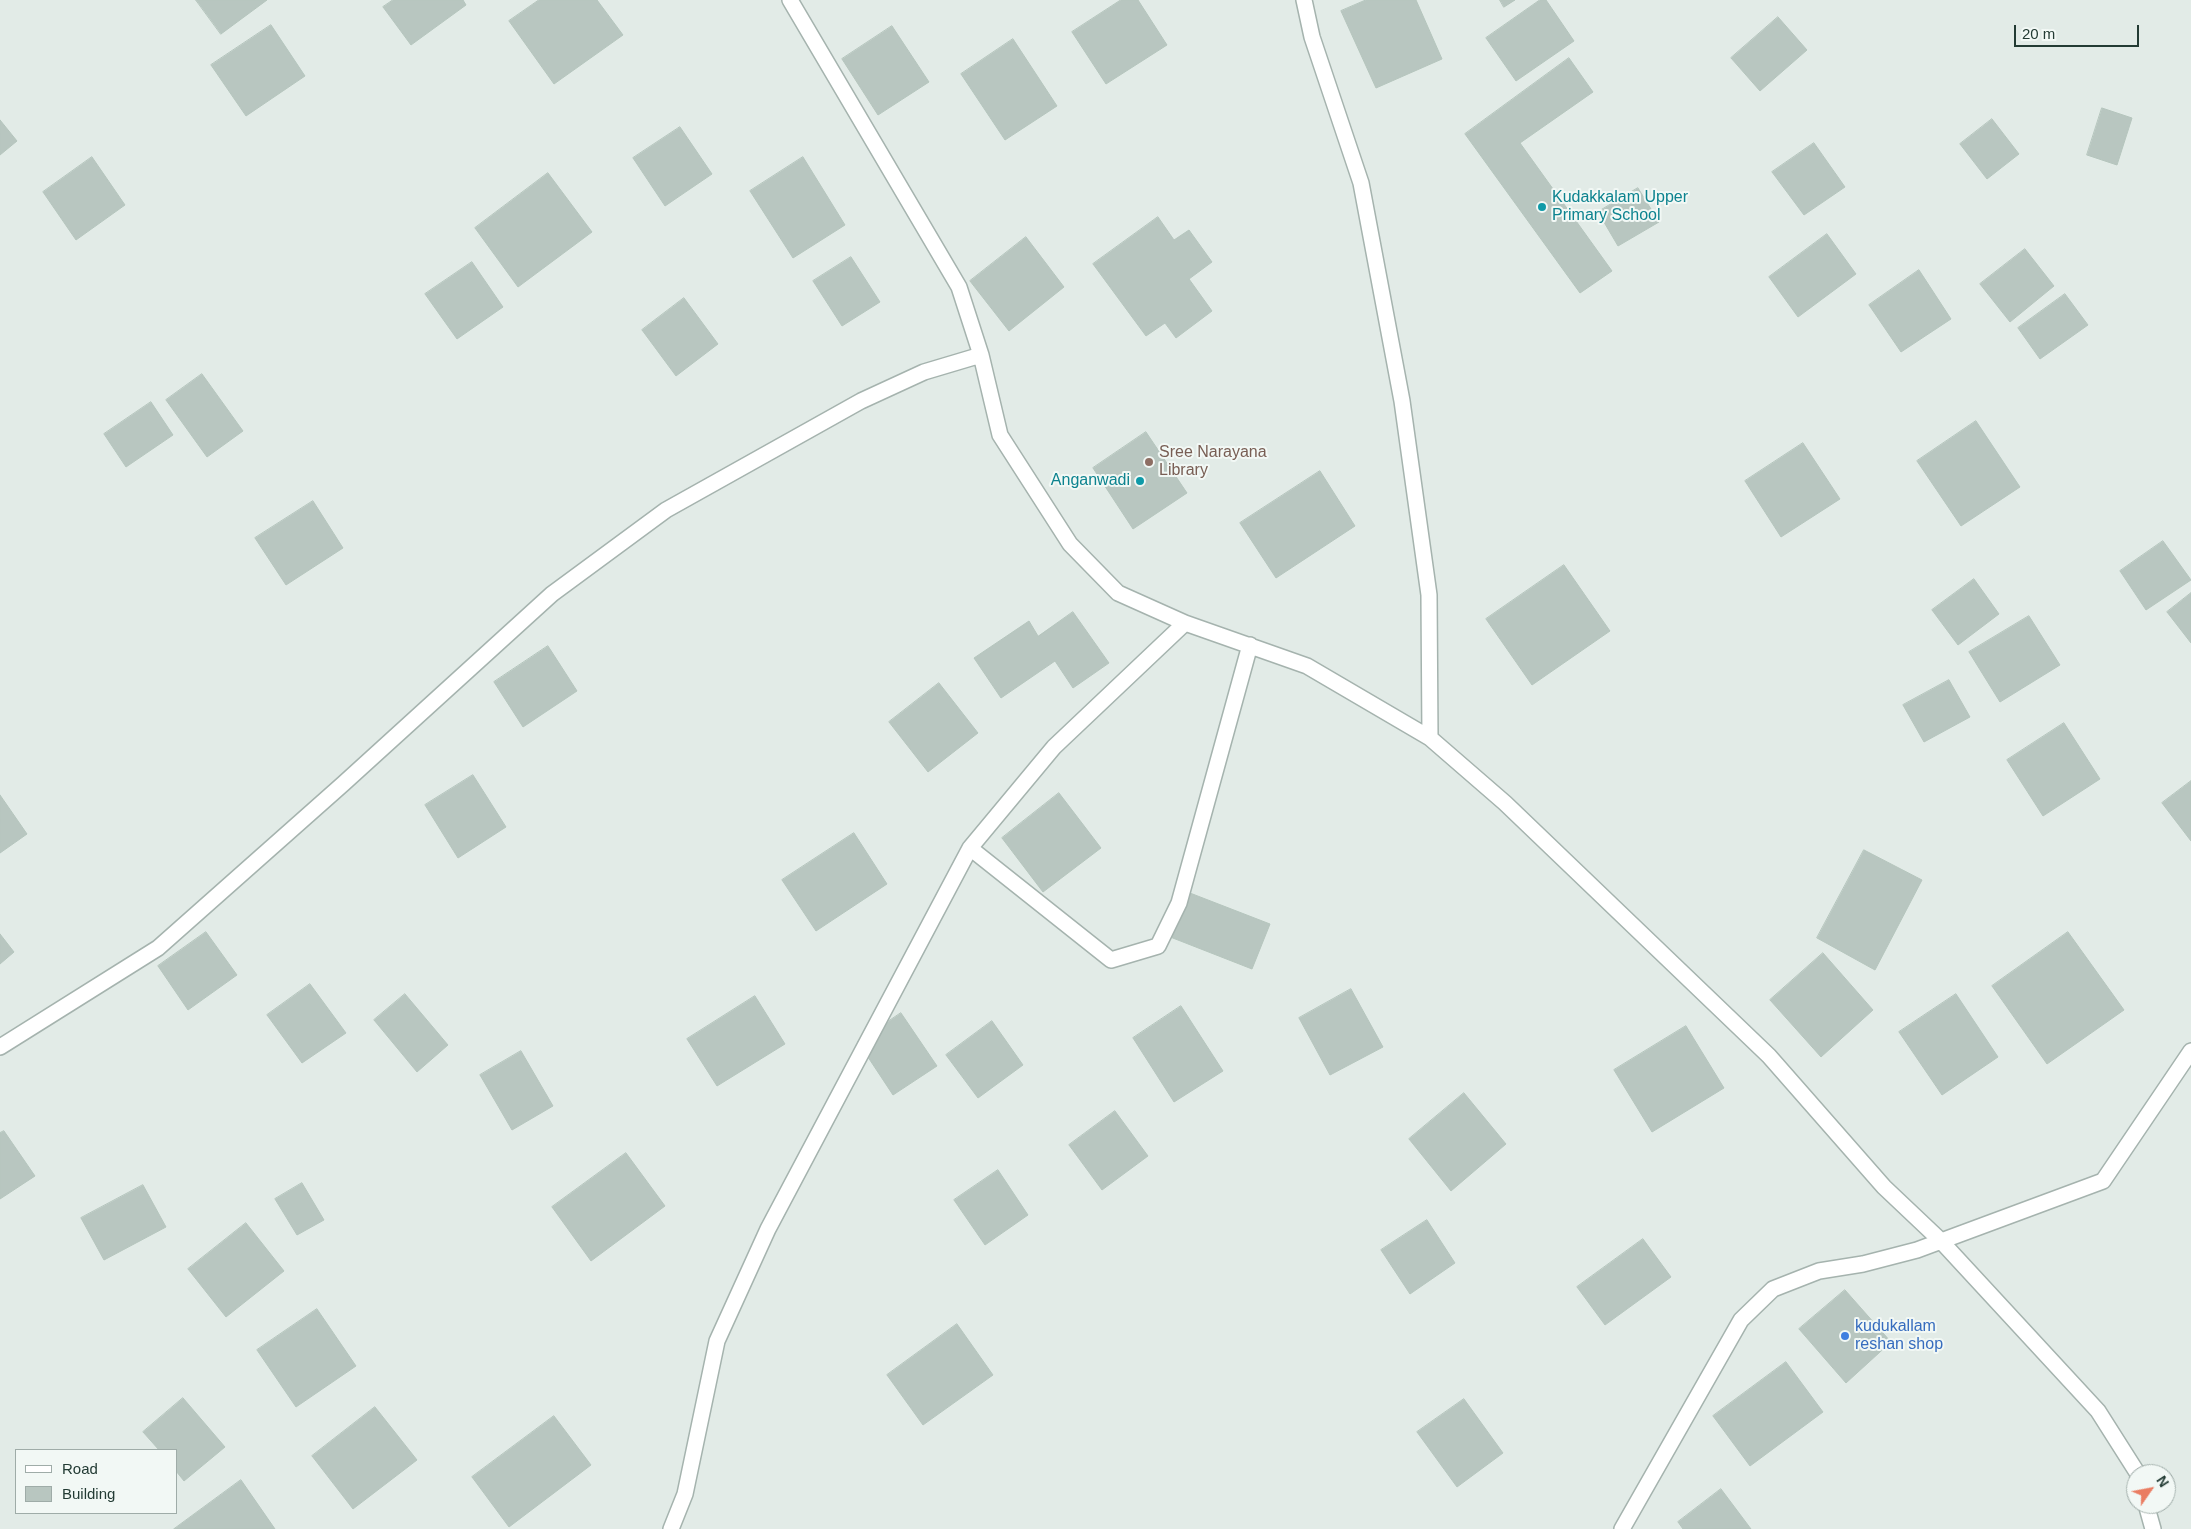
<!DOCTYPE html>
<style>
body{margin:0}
#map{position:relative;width:2191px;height:1529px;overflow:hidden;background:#e2ebe7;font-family:Arial,sans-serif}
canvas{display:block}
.legend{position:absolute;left:15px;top:1449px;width:162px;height:65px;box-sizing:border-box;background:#f2f8f5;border:1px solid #9faca8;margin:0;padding:6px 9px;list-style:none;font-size:15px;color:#233b34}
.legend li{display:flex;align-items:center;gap:10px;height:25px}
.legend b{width:25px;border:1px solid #9faca8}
.north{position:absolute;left:2126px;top:1464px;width:50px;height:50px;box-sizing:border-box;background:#f2f8f5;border:1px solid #9faca8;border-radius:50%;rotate:57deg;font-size:14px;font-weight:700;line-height:20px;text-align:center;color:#233b34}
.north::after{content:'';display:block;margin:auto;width:18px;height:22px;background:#ea7d62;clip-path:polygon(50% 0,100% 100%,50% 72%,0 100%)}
.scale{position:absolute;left:2014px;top:25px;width:125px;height:22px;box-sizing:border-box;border:2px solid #233b34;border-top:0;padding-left:6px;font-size:15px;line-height:18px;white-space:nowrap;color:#233b34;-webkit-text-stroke:4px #f2f8f5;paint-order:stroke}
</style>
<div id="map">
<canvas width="2191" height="1529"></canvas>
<ul class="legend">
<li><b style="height:6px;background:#fff"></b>Road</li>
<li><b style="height:14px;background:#b8c6c0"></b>Building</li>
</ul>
<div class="north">N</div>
<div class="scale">20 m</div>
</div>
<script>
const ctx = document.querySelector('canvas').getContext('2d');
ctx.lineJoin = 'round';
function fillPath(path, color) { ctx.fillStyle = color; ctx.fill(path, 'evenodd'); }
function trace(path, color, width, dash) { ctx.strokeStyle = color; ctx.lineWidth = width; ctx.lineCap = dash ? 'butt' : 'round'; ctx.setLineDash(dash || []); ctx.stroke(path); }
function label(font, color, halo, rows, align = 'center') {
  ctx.font = font + ' Arial,sans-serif'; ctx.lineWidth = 4; ctx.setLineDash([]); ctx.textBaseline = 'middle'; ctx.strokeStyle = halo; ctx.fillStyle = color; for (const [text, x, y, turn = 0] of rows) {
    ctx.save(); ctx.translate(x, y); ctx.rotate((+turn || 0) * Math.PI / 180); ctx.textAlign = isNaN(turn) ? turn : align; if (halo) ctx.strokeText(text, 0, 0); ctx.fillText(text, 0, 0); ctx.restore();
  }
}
const building = new Path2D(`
 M196,0H267L221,34Z
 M393,0H463L466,5L411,45L383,7Z
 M539,0H597L623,35L554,84L509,21Z
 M1121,0H1138L1167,45L1106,84L1072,32Z
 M1366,0H1416L1442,59L1376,88L1341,11Z
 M1500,0H1515L1504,7Z
 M1540,0H1546L1574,41L1516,81L1486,38Z
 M1778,17L1807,50L1760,91L1731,58Z
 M271,25L305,76L246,116L211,65Z
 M892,26L929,82L878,115L842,59Z
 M1013,39L1057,106L1005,140L961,74Z
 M1569,58L1593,92L1520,143L1612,271L1580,293L1465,134Z
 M2102,108L2132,118L2117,165L2087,155Z
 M1992,119L2019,154L1987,179L1960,144Z
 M0,120L17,141L0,155Z
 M680,127L712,174L665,206L633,158Z
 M1814,143L1845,187L1804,215L1772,172Z
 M92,157L125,205L76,240L43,192Z
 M803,157L845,225L793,258L750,191Z
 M548,173L592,232L518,287L475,228Z
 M1638,188L1659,222L1618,246L1598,212Z
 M1158,217L1174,240L1189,230L1212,262L1189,279L1212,311L1176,338L1165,323L1146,336L1093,264Z
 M1827,234L1856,274L1798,317L1769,277Z
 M1026,237L1064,287L1009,331L970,281Z
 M2025,249L2054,286L2010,322L1980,284Z
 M851,257L880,302L842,326L813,281Z
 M472,262L503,307L457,339L425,294Z
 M1919,270L1951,319L1901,352L1869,305Z
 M2065,294L2088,325L2040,359L2018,328Z
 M684,298L718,344L676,376L642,330Z
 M202,374L243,431L207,457L166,400Z
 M151,402L173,435L126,467L104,434Z
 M1976,421L2020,487L1961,526L1917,461Z
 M1146,432L1187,493L1133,529L1093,468Z
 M1803,443L1840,499L1781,537L1745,481Z
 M1320,471L1355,526L1276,578L1240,523Z
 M313,501L343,548L286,585L255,538Z
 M2163,541L2191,580L2146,610L2120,571Z
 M1564,565L1610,631L1532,685L1486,619Z
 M1974,579L1999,614L1958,645L1932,610Z
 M2191,593V643L2167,612Z
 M1073,612L1109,663L1073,688L1055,661L1001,698L974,658L1029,621L1038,636Z
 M2029,616L2060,665L2000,702L1969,652Z
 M548,646L577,691L523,727L494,682Z
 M1949,680L1970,717L1924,742L1903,705Z
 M939,683L978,733L928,772L889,722Z
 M2064,723L2100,779L2043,816L2007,760Z
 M473,775L506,827L458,858L425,805Z
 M2191,781V841L2162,803Z
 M1059,793L1101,848L1043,892L1002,838Z
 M0,795L27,834L0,853Z
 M854,833L887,884L816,931L782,880Z
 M1864,850L1922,880L1875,970L1817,938Z
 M1177,888L1270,924L1252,969L1160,933Z
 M206,932L237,975L188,1010L158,966Z
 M2068,932L2124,1010L2047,1064L1992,986Z
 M0,934L14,952L0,964Z
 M1823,953L1873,1010L1821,1057L1770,1000Z
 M310,984L346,1033L302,1063L267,1015Z
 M1351,989L1383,1047L1330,1075L1299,1018Z
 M405,994L448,1045L417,1072L374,1020Z
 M1956,994L1998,1057L1942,1095L1899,1032Z
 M755,996L785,1044L717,1086L687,1039Z
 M1181,1006L1223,1071L1174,1102L1133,1038Z
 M901,1013L937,1066L893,1095L858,1042Z
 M992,1021L1023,1065L978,1098L946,1055Z
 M1686,1026L1724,1088L1652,1132L1614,1070Z
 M521,1051L553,1106L512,1130L480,1075Z
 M1464,1093L1506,1144L1451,1191L1409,1139Z
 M1115,1111L1148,1156L1102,1190L1069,1145Z
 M4,1131L35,1176L0,1199V1133Z
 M626,1153L665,1206L591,1261L552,1207Z
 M998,1170L1028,1215L985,1245L954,1200Z
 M302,1183L324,1220L297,1235L275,1199Z
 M143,1185L166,1227L104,1260L81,1218Z
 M1427,1220L1455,1263L1410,1294L1381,1250Z
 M246,1223L284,1271L226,1317L188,1269Z
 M1643,1239L1671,1277L1605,1325L1577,1287Z
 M1845,1290L1891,1342L1846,1383L1799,1329Z
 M317,1309L356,1366L296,1407L257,1350Z
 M957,1324L993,1375L923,1425L887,1375Z
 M1786,1362L1823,1412L1750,1466L1713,1416Z
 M183,1398L225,1447L184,1481L176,1471V1450H159L143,1432Z
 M1464,1399L1503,1453L1457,1487L1417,1432Z
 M375,1407L417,1460L353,1509L312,1456Z
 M554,1416L591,1465L509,1527L472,1477Z
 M241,1480L275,1529H174Z
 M1721,1489L1751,1529H1683L1678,1522Z`);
const street = new Path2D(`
 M790,0L959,287L981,355L1000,435L1070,544L1118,593L1185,623L1307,666L1430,738L1505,803L1769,1056L1884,1187L1940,1240L2098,1411L2138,1474
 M1304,0L1312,37L1361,183L1402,401L1429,595L1430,738
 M970,848L1111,960L1158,946L1179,903L1250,645
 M0,1047L158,948L343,784L552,594L666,510L861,401L924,372L981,355
 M2146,1504L2153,1529
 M671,1529L685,1494L717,1341L768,1229L970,848L1054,747L1185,623
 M1622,1529L1741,1320L1773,1289L1819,1271L1863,1264L1917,1250L2103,1181L2191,1051`);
const markers = [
 [1542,207,5,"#0f9aa8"],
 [1149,462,5,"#8d6e63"],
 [1140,481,5,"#0f9aa8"],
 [1845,1336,5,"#3f7fe0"]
];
const cultureNames = [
 ["Kudakkalam Upper",1552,198],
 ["Primary School",1552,216],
 ["Anganwadi",1130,481,"right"]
];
const educationNames = [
 ["Sree Narayana",1159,453],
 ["Library",1159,471]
];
const shopNames = [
 ["kudukallam",1855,1327],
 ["reshan shop",1855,1345]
];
fillPath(building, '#b8c6c0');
trace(building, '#b5c5bd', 1);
trace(street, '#a5b3ae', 18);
trace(street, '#fff', 15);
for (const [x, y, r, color] of markers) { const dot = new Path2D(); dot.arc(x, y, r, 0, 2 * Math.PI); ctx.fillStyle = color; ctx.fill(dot); trace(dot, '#f2f8f5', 2); }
label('16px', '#0d838f', '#f2f8f5', cultureNames, 'left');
label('16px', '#785e54', '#f2f8f5', educationNames, 'left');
label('16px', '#366cbe', '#f2f8f5', shopNames, 'left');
</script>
